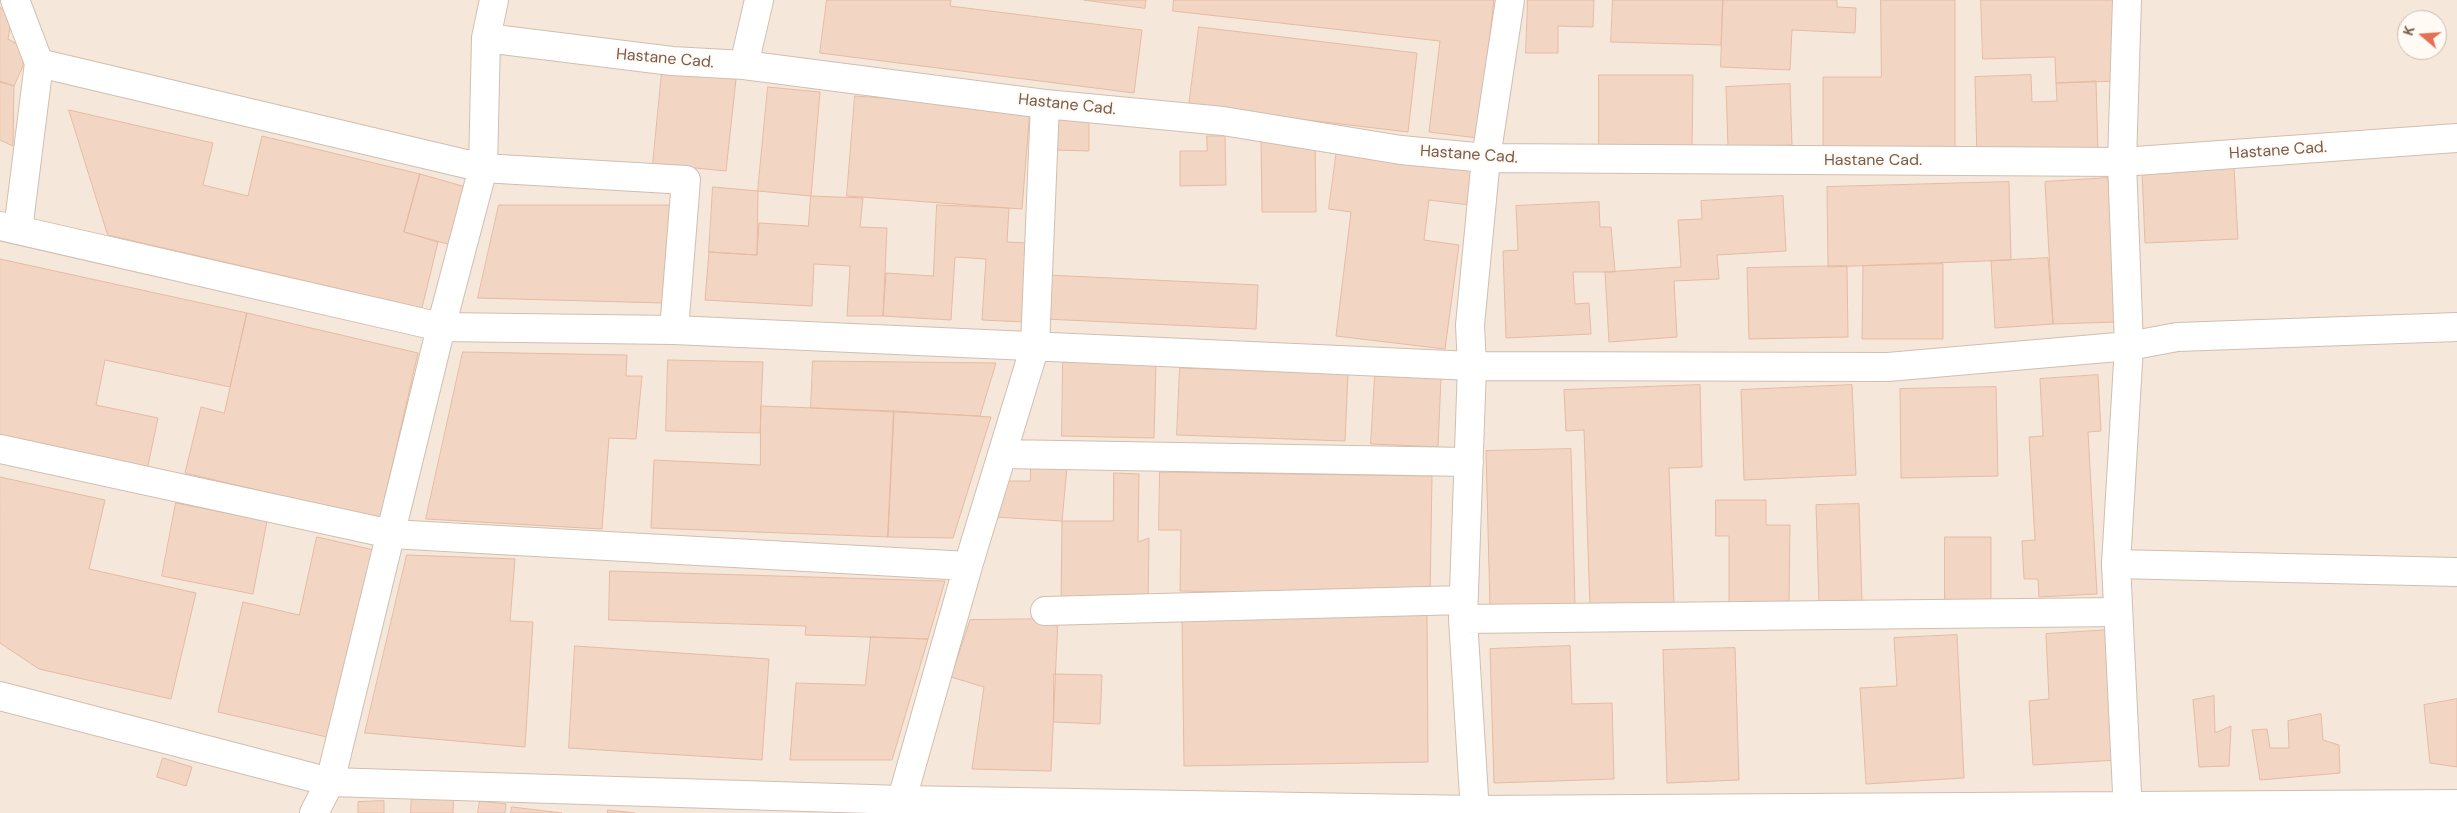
<!DOCTYPE html>
<style>
body{margin:0}
#map{position:relative;width:2457px;height:813px;overflow:hidden;background:#fdf6ec;font-family:"DM Sans",sans-serif}
canvas{display:block}
.north{position:absolute;left:2397px;top:10px;width:50px;height:50px;box-sizing:border-box;background:#fffaf3;border:1px solid #cabbb1;border-radius:50%;rotate:288deg;font-size:14px;font-weight:700;line-height:20px;text-align:center;color:#7a5c4d}
.north::after{content:'';display:block;margin:auto;width:18px;height:22px;background:#e76f51;clip-path:polygon(50% 0,100% 100%,50% 72%,0 100%)}
</style>
<div id="map">
<canvas width="2457" height="813"></canvas>
<div class="north">K</div>
</div>
<script>
const ctx = document.querySelector('canvas').getContext('2d');
ctx.lineJoin = 'round';
function fillPath(path, color) { ctx.fillStyle = color; ctx.fill(path, 'evenodd'); }
function trace(path, color, width, dash) { ctx.strokeStyle = color; ctx.lineWidth = width; ctx.lineCap = dash ? 'butt' : 'round'; ctx.setLineDash(dash || []); ctx.stroke(path); }
function label(font, color, halo, rows, align = 'center') {
  ctx.font = font + ' "DM Sans",sans-serif'; ctx.lineWidth = 4; ctx.setLineDash([]); ctx.textBaseline = 'middle'; ctx.strokeStyle = halo; ctx.fillStyle = color; for (const [text, x, y, turn = 0] of rows) {
    ctx.save(); ctx.translate(x, y); ctx.rotate((+turn || 0) * Math.PI / 180); ctx.textAlign = isNaN(turn) ? turn : align; if (halo) ctx.strokeText(text, 0, 0); ctx.fillText(text, 0, 0); ctx.restore();
  }
}
const residential = new Path2D(`
 M0,0H2457V813H0ZM2407,20H2437V50H2407Z`);
const building = new Path2D(`
 M827,0H951L950,6L1142,30L1134,93L820,53Z
 M1084,0H1146L1145,8Z
 M1174,0H1494L1478,138L1429,132L1440,41L1173,11Z
 M1528,0H1594L1593,27L1558,26V53H1526Z
 M1613,0H1723L1721,45L1611,42Z
 M1723,0H1837V7L1856,8L1855,33L1792,30L1790,70L1721,67Z
 M1881,0H1955V148H1823V77H1881Z
 M1981,0H2117L2120,81L2056,83L2055,57L1983,59Z
 M0,7L11,20L8,39L24,48L23,66L14,86L0,82Z
 M1199,27L1417,53L1408,132L1189,106Z
 M662,72L736,79L726,171L653,164Z
 M1599,75H1693L1692,147L1599,146Z
 M2031,75L2032,102L2057,101L2056,83L2096,81L2098,154L1977,159L1975,77Z
 M0,81L14,86L13,146L0,140Z
 M1790,84L1792,145L1728,147L1726,87Z
 M768,87L820,92L811,196L758,191Z
 M855,96L1030,109L1022,209L847,196Z
 M69,110L213,143L203,185L248,196L262,136L420,174L404,232L438,242L422,308L108,235Z
 M1057,119L1089,120V151L1056,150Z
 M1207,136H1225L1226,185L1180,186V151H1207Z
 M1315,137L1316,212H1262L1261,138Z
 M1337,149L1475,167L1470,205L1429,200L1424,240L1459,245L1445,349L1336,336L1351,212L1329,209Z
 M2234,167L2238,239L2145,243L2142,171Z
 M420,174L466,187L451,245L404,232Z
 M2108,178L2118,322L2053,324L2045,182Z
 M2009,182L2011,260L1828,267L1827,187Z
 M713,187L758,191L757,255L709,252Z
 M811,196L863,198L860,227L887,228L883,316H847L850,266L814,264L812,306L705,300L709,252L757,255L759,223L808,226Z
 M1783,196L1786,251L1717,255L1719,279L1674,281L1677,337L1609,342L1605,272L1681,267L1678,220L1702,219L1701,201Z
 M1599,202L1600,227H1611L1615,272H1573L1575,304L1589,303L1591,334L1506,338L1503,251L1518,250L1516,206Z
 M499,205H673L664,303L478,298Z
 M937,205L1009,208L1007,242L1029,243L1025,322L982,320L986,259L955,257L951,320L883,316L886,273L933,276Z
 M2048,258L2053,324L1995,328L1991,261Z
 M0,259L247,313L230,387L105,360L96,405L158,418L147,470L0,438Z
 M1943,264V339H1862L1863,266Z
 M1847,266L1848,337L1749,339L1747,268Z
 M1047,275L1258,285L1256,329L1045,319Z
 M247,313L418,353L380,519L185,473L201,407L224,413Z
 M463,352L627,355L626,376H642L636,439L609,438L602,529L426,519Z
 M668,360L763,362L760,433L666,431Z
 M813,361L996,363L980,416L811,408Z
 M1063,362L1156,363L1154,438L1062,436Z
 M1180,368L1348,374L1345,441L1177,435Z
 M2098,375L2101,431L2088,432L2097,594L2039,597L2038,579H2024L2022,541L2035,540L2029,437L2043,436L2040,379Z
 M1375,376L1441,378L1438,447L1371,444Z
 M1700,385L1702,467L1669,468L1674,604L1590,607L1584,430L1566,431L1564,390Z
 M1852,385L1856,475L1744,480L1741,390Z
 M1996,387L1998,476L1901,478L1900,389Z
 M761,406L894,411L888,537L651,528L654,460L760,465Z
 M894,411L991,417L953,538L888,537Z
 M1571,449L1575,604L1490,607L1486,451Z
 M1031,465L1067,467L1062,521L994,517L1006,481H1030Z
 M1160,472L1432,476L1430,595L1180,591L1181,530H1159Z
 M1114,473L1139,474L1138,542L1149,538L1148,605L1061,604L1062,521H1113Z
 M0,477L105,500L89,569L196,593L171,699L39,669L0,643Z
 M1716,500H1766V525H1790L1789,603L1729,604V536H1716Z
 M176,503L267,521L253,594L162,576Z
 M1859,504L1862,601L1819,602L1816,505Z
 M317,537L374,550L331,738L218,712L243,602L299,615Z
 M1945,537H1991V601H1945Z
 M407,555L515,559L510,621L533,622L525,747L365,733Z
 M610,571L945,581L928,639L805,635L806,626L609,620Z
 M1427,614L1428,762L1184,766L1182,617Z
 M1058,619L1051,771L972,769L984,687L951,677L970,620Z
 M2110,630L2118,760L2033,765L2029,701L2049,699L2046,634Z
 M1957,635L1964,778L1866,784L1860,688L1897,686L1894,638Z
 M871,637L928,639L892,760H790L796,683L865,685Z
 M575,646L769,659L762,760L569,748Z
 M1570,646L1572,704L1612,703L1614,779L1494,783L1490,649Z
 M1735,648L1739,780L1667,783L1663,650Z
 M1054,674L1102,675L1100,724L1054,722Z
 M2214,696L2215,733L2231,726L2229,766L2199,767L2193,700Z
 M2457,699V767L2430,763L2424,705Z
 M2321,714L2323,740L2339,745L2340,773L2260,780L2252,730L2267,729L2270,748H2289L2288,721Z
 M163,758L192,767L186,786L157,777Z
 M412,792L454,795L453,813H411Z
 M384,801V813H358V802Z
 M480,801L506,804L505,813H478Z
 M512,807L562,813H511Z
 M608,810L635,813H608Z`);
const minor = new Path2D(`
 M15,0L39,63L18,230
 M486,38L672,61L744,65L1045,104L1223,121L1401,150L1486,158L2122,162L2457,138
 M39,63L483,168L686,180L674,330
 M744,65L759,0
 M0,226L441,327L674,330L1472,366L1888,367L2129,346L2177,337L2457,327
 M0,449L391,534L968,566
 M1002,454L1469,462
 M2116,564L2457,572
 M1045,611L1463,600
 M1463,619L2118,612
 M314,813L330,782L441,327L483,168L486,38L494,0
 M898,813L968,566L1035,346L1045,104
 M1475,813L1463,619L1472,366L1470,325L1486,158L1510,0`);
const tertiary = new Path2D(`
 M2127,0L2122,162L2129,346L2116,564L2128,813
 M0,696L330,782L902,800L1475,810L2457,804`);
const streetNames = [
 ["Hastane Cad.",665,59,5],
 ["Hastane Cad.",1067,105,6],
 ["Hastane Cad.",2278,151,-4],
 ["Hastane Cad.",1469,155,4],
 ["Hastane Cad.",1873,161]
];
fillPath(residential, '#f5e8da');
fillPath(building, '#f3d5c3');
trace(building, '#e6bba3', 1);
trace(minor, '#d1beb0', 30);
trace(tertiary, '#d1beb0', 30);
trace(minor, '#fff', 28);
trace(tertiary, '#fff', 28);
label('16px', '#7a5c4d', '#fffaf3', streetNames);
</script>
